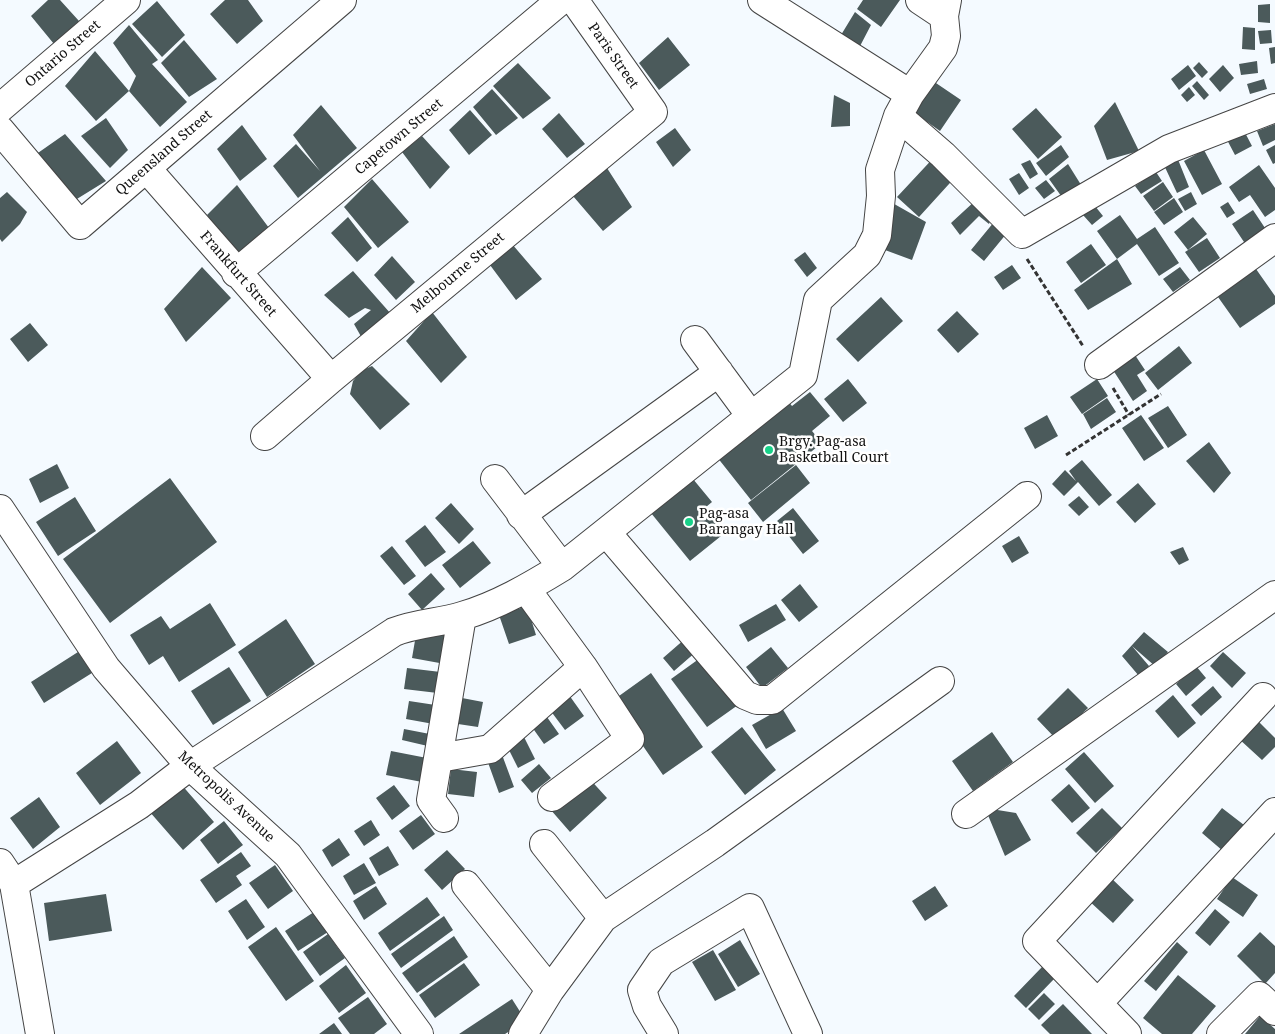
<!DOCTYPE html>
<style>
body{margin:0}
canvas{display:block;background:#f4faff}
</style>
<canvas width="1275" height="1034"></canvas>
<script>
const ctx = document.querySelector('canvas').getContext('2d');
ctx.lineJoin = 'round';
function fillPath(path, color) { ctx.fillStyle = color; ctx.fill(path, 'evenodd'); }
function trace(path, color, width, dash) { ctx.strokeStyle = color; ctx.lineWidth = width; ctx.lineCap = dash ? 'butt' : 'round'; ctx.setLineDash(dash || []); ctx.stroke(path); }
function label(font, color, halo, rows, align = 'center') {
  ctx.font = font + ' "Noto Serif",serif'; ctx.lineWidth = 5; ctx.setLineDash([]); ctx.textBaseline = 'middle'; ctx.strokeStyle = halo; ctx.fillStyle = color; for (const [text, x, y, turn = 0] of rows) {
    ctx.save(); ctx.translate(x, y); ctx.rotate((+turn || 0) * Math.PI / 180); ctx.textAlign = isNaN(turn) ? turn : align; if (halo) ctx.strokeText(text, 0, 0); ctx.fillText(text, 0, 0); ctx.restore();
  }
}
const building = new Path2D(`
 M48,0H60L79,21L54,44L31,16Z
 M225,0H248L263,21L237,44L210,14Z
 M863,0H900L881,27L857,9Z
 M157,1L185,35L162,57L132,24Z
 M1270,4V23L1258,22V5Z
 M855,12L871,25L859,48L841,35Z
 M129,25L158,60L152,64L187,102L160,127L129,91L96,121L65,86L95,51L129,91L136,76L113,43Z
 M1243,27L1255,28V50L1242,49Z
 M1271,30L1272,43L1260,44L1258,31Z
 M668,37L690,65L659,90L639,63Z
 M184,40L217,79L189,97L161,63Z
 M1275,47V63L1271,64L1269,48Z
 M1257,61L1258,73L1241,75L1239,64Z
 M1199,62L1208,72L1202,78L1193,68Z
 M518,63L551,98L523,119L493,86Z
 M1188,65L1196,76L1179,90L1171,79Z
 M1223,65L1234,78L1220,92L1209,79Z
 M930,79L961,100L940,131L909,109Z
 M1264,79L1267,89L1250,94L1247,84Z
 M1197,81L1209,95L1204,100L1192,86Z
 M1189,87L1195,95L1187,102L1181,95Z
 M492,89L518,118L496,135L473,107Z
 M834,95L850,103V126L831,127Z
 M1115,102L1139,151L1107,160L1094,126Z
 M321,105L357,148L298,198L273,166L296,144L320,171L293,135Z
 M1036,108L1062,137L1038,159L1012,129Z
 M470,110L492,135L469,155L449,130Z
 M559,113L585,144L567,158L542,129Z
 M106,118L128,150L110,168L81,136Z
 M1275,124V140L1263,146L1257,131Z
 M242,125L267,159L240,181L217,149Z
 M1242,127L1252,146L1235,155L1225,136Z
 M675,128L691,150L673,167L656,142Z
 M65,134L106,181L72,202L35,155Z
 M422,136L450,167L430,189L402,152Z
 M1061,145L1069,157L1046,176L1036,163Z
 M1275,145V163L1273,164L1266,150Z
 M1204,150L1222,184L1202,195L1184,161Z
 M938,153L959,173L919,217L897,197Z
 M1177,157L1189,187L1177,193L1163,163Z
 M1030,160L1038,174L1030,179L1021,164Z
 M1068,164L1083,188L1064,200L1049,179Z
 M1259,165L1275,188V210L1265,217L1250,195L1239,202L1229,187Z
 M607,168L632,207L603,231L573,196Z
 M1156,172L1162,181L1141,194L1135,186Z
 M1019,173L1029,188L1019,195L1009,179Z
 M372,179L409,222L378,248L344,207Z
 M1046,180L1055,191L1044,199L1035,188Z
 M1163,182L1173,197L1154,211L1143,196Z
 M237,185L272,232L236,258L207,215Z
 M7,192L27,212L20,224L2,242L0,239V198Z
 M1191,192L1197,204L1185,211L1178,199Z
 M1174,198L1183,212L1164,225L1154,212Z
 M976,200L993,213L989,224L979,216L960,235L951,223Z
 M889,201L926,222L912,260L885,250Z
 M1228,202L1235,213L1227,218L1220,207Z
 M1095,206L1103,216L1092,225L1083,215Z
 M1253,210L1267,231L1246,245L1232,224Z
 M1120,215L1137,239L1155,227L1179,263L1159,276L1137,244L1117,259L1132,284L1088,310L1074,290L1117,259L1097,231Z
 M348,217L372,248L357,262L331,233Z
 M1193,217L1207,234L1188,250L1174,232Z
 M994,222L1007,233L984,261L971,250Z
 M1207,238L1220,258L1199,272L1185,252Z
 M512,244L542,279L516,300L490,265Z
 M1091,244L1106,265L1081,283L1066,262Z
 M805,252L817,268L807,277L794,260Z
 M392,256L415,282L396,300L374,275Z
 M1012,265L1021,278L1003,290L994,277Z
 M202,267L231,298L186,342L164,309Z
 M1180,267L1190,280L1173,292L1163,279Z
 M1256,269L1275,296V304L1240,328L1218,297Z
 M353,271L391,314L363,340L354,324L371,310L365,308L349,318L324,295Z
 M881,297L903,321L858,362L836,339Z
 M957,311L979,334L958,353L937,330Z
 M432,312L467,357L441,383L406,341Z
 M30,323L48,345L28,362L10,339Z
 M1179,346L1192,363L1158,390L1145,373Z
 M1135,355L1145,370L1137,375L1147,391L1133,401L1113,370Z
 M372,366L410,404L380,430L350,394L353,381L361,371Z
 M848,379L867,403L843,422L824,399Z
 M1097,379L1108,396L1082,414L1070,397Z
 M810,392L830,416L812,431L822,443L751,500L717,457L787,400L792,406Z
 M1107,398L1116,412L1091,429L1083,414Z
 M1168,406L1187,435L1168,448L1148,418Z
 M1047,415L1058,436L1035,449L1024,428Z
 M1141,415L1164,448L1144,461L1122,428Z
 M1209,442L1231,473L1214,493L1186,461Z
 M1082,460L1112,495L1099,506L1078,482L1064,496L1052,484L1065,470L1076,481L1069,471Z
 M57,464L69,488L40,503L29,479Z
 M796,465L810,483L763,522L748,503Z
 M170,478L217,542L110,623L63,559Z
 M693,479L712,502L706,507L726,532L690,561L651,513Z
 M1138,483L1156,504L1135,523L1116,502Z
 M1079,496L1089,507L1079,516L1068,505Z
 M75,497L96,531L58,556L36,522Z
 M451,503L474,529L459,544L435,518Z
 M793,508L819,541L803,554L777,521Z
 M425,525L446,552L425,567L405,541Z
 M1019,536L1029,553L1012,563L1002,546Z
 M473,541L491,563L460,588L442,565Z
 M392,546L416,576L404,585L380,556Z
 M1183,547L1189,560L1179,565L1170,552Z
 M431,573L445,589L422,610L408,594Z
 M800,584L818,607L799,622L781,600Z
 M210,603L236,645L179,682L163,656L149,665L130,635L161,616L170,629Z
 M776,604L786,620L748,642L739,625Z
 M527,606L536,635L509,644L499,615Z
 M286,619L315,664L267,697L238,652Z
 M417,629L450,635L445,664L412,658Z
 M1144,632L1168,652L1156,667L1132,646L1149,666L1139,676L1122,656Z
 M686,638L697,651L674,671L663,658Z
 M771,647L788,668L762,688L746,667Z
 M78,652L92,673L44,703L31,682Z
 M1223,652L1246,673L1232,688L1210,666Z
 M703,656L738,705L707,727L671,679Z
 M1196,666L1206,678L1186,696L1176,684Z
 M229,667L251,701L213,725L191,691Z
 M407,668L449,673L446,694L404,689Z
 M651,673L703,747L663,775L612,701Z
 M1213,686L1222,697L1201,716L1191,705Z
 M564,688L584,716L565,730L544,702Z
 M1068,688L1088,708L1056,739L1037,719Z
 M1173,695L1196,723L1178,738L1155,711Z
 M462,698L483,702L478,727L458,724Z
 M409,701L442,706L439,725L406,719Z
 M782,708L796,731L766,749L752,725Z
 M542,710L559,734L544,744L527,720Z
 M1256,719L1275,738V747L1262,760L1238,738Z
 M742,727L776,770L745,795L711,752Z
 M404,729L435,735L432,747L402,740Z
 M992,732L1013,762L973,791L952,761Z
 M522,733L535,759L518,768L505,742Z
 M117,741L141,773L100,805L76,773Z
 M391,751L427,758L422,782L386,775Z
 M501,752L514,787L499,793L486,757Z
 M1084,752L1114,786L1095,803L1065,769Z
 M539,764L551,778L532,793L521,780Z
 M451,769L477,772L474,797L448,794Z
 M587,776L607,798L570,832L550,809Z
 M180,783L214,822L183,850L149,811Z
 M1069,784L1090,808L1072,823L1051,800Z
 M394,785L410,806L392,820L376,798Z
 M39,797L60,827L33,849L10,818Z
 M985,808L1016,813L1031,840L1005,856Z
 M1102,808L1122,828L1096,853L1076,833Z
 M1222,808L1244,825L1223,851L1202,833Z
 M421,815L435,834L413,850L399,831Z
 M371,820L380,835L364,846L354,831Z
 M224,821L243,845L218,864L200,840Z
 M339,838L350,855L332,867L322,850Z
 M388,846L399,865L379,876L369,858Z
 M447,850L465,869L442,890L424,870Z
 M241,852L251,866L236,876L242,885L216,903L200,880Z
 M364,863L376,883L354,895L343,876Z
 M275,865L293,891L268,909L249,883Z
 M1109,876L1134,900L1113,923L1087,899Z
 M1232,877L1258,895L1243,917L1217,899Z
 M376,886L387,904L364,920L353,901Z
 M935,886L948,906L925,921L912,901Z
 M106,894L112,931L49,941L44,903Z
 M427,897L440,915L390,951L378,933Z
 M246,899L265,927L247,940L228,911Z
 M1215,909L1230,922L1210,946L1195,933Z
 M314,912L328,932L298,951L285,931Z
 M444,916L453,930L401,968L391,954Z
 M276,927L314,981L286,1001L248,947Z
 M1260,932L1275,946V973L1265,984L1237,956Z
 M328,934L345,958L320,976L303,952Z
 M454,936L468,957L417,993L402,973Z
 M740,940L760,974L738,987L718,954Z
 M1177,942L1188,952L1156,991L1144,981Z
 M713,950L736,990L715,1001L692,962Z
 M464,963L480,985L435,1018L419,995Z
 M346,965L366,993L339,1013L319,986Z
 M1042,967L1054,979L1026,1008L1014,996Z
 M1178,975L1216,1006L1192,1034H1162L1143,1018Z
 M1044,993L1055,1004L1039,1020L1028,1009Z
 M368,997L387,1024L374,1034H350L338,1018Z
 M512,999L526,1021L505,1034H459Z
 M1063,1004L1092,1034H1050L1041,1025Z
 M1260,1016L1275,1029V1034H1245Z
 M334,1023L342,1034H319Z`);
const path = new Path2D(`
 M1027,259L1083,346
 M1113,388L1129,415
 M1066,455L1161,394`);
const minor = new Path2D(`
 M762,0L910,94
 M920,0L944,16
 M0,108L126,0
 M898,116L943,155L1022,234L1169,149L1275,108
 M0,130L80,225L342,0
 M147,169L331,379
 M236,273L561,0
 M695,340L751,416
 M1099,365L1275,238
 M265,436L331,379L653,112L574,0
 M495,479L562,567
 M0,509L106,668L190,766L288,855L419,1034
 M521,515L719,372
 M606,532L745,695L757,700H772L1027,496
 M526,589L583,667L630,739L552,797
 M439,758L490,749L583,667
 M966,814L1275,595
 M444,818L431,800L462,616
 M544,844L603,918
 M0,863L14,884L40,1034
 M14,884L139,805L190,766L394,632C416,623 439,623 462,616C497,606 531,586 562,567L803,375L818,300L867,255L877,235L881,196L880,170L898,116L910,94L943,48L946,36L944,16L947,0
 M466,885L550,990
 M1098,1003L1275,812
 M523,1034L550,990L603,918L715,843L940,681
 M664,1034L647,1006L642,990L661,962L750,908L808,1034
 M1127,1034L1037,941L1263,697
 M1221,1034L1259,996L1275,1011`);
const markers = [
 [769,450,5,"#18d189"],
 [689,522,5,"#18d189"]
];
const streetNames = [
 ["Ontario Street",63,54,-41],
 ["Paris Street",613,56,55],
 ["Capetown Street",399,137,-40],
 ["Queensland Street",164,153,-41],
 ["Melbourne Street",458,273,-40],
 ["Frankfurt Street",238,274,49],
 ["Metropolis Avenue",226,797,43]
];
const poiNames = [
 ["Brgy. Pag-asa",779,442],
 ["Basketball Court",779,458],
 ["Pag-asa",699,514],
 ["Barangay Hall",699,530]
];
fillPath(building, '#4b5a5b');
trace(minor, '#444', 30);
trace(path, '#333', 3, [5, 2.5]);
trace(minor, '#fff', 28);
for (const [x, y, r, color] of markers) { const dot = new Path2D(); dot.arc(x, y, r, 0, 2 * Math.PI); ctx.fillStyle = color; ctx.fill(dot); trace(dot, '#fff', 2); }
label('14px', '#111', '#fff', streetNames);
label('14px', '#111', '#fff', poiNames, 'left');
</script>
